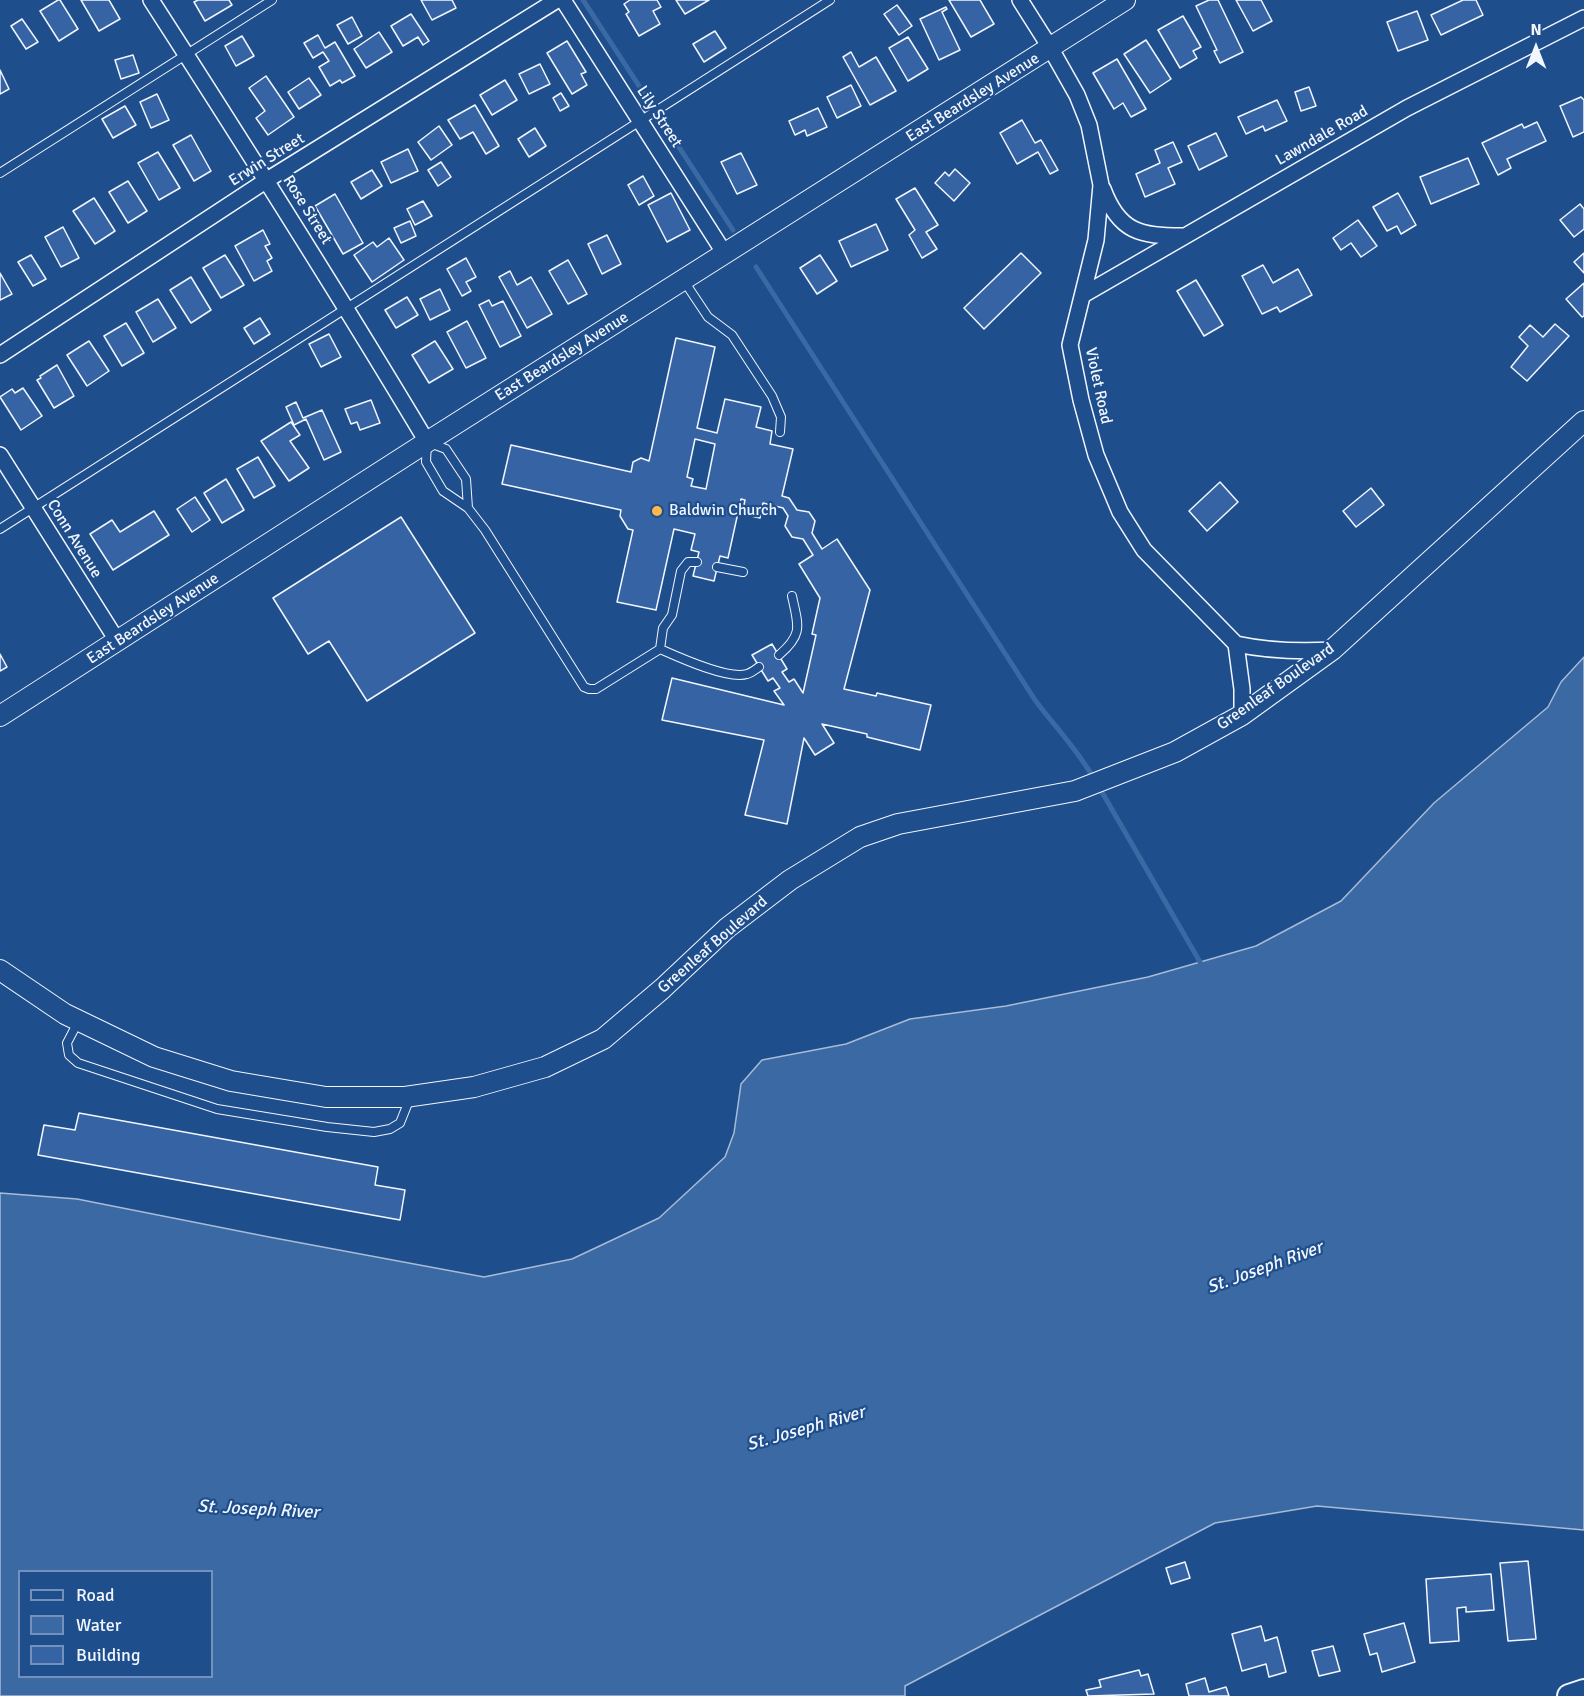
<!DOCTYPE html>
<style>
body{margin:0}
#map{position:relative;width:1584px;height:1696px;overflow:hidden;background:#1f4e8c;font-family:Signika,sans-serif}
canvas{display:block}
.legend{position:absolute;left:18px;top:1570px;width:195px;height:108px;box-sizing:border-box;background:#1f4e8c;border:2px solid #7391ba;margin:0;padding:8px 10px;list-style:none;font-size:18px;color:#f2f6ff}
.legend li{display:flex;align-items:center;gap:12px;height:30px}
.legend b{width:30px;border:2px solid #7391ba}
.north{position:absolute;left:1506px;top:18px;width:60px;height:60px;-webkit-text-stroke:4px #1f4e8c;paint-order:stroke;rotate:0deg;font-size:16px;font-weight:700;line-height:24px;text-align:center;color:#f2f6ff}
.north::after{content:'';display:block;margin:auto;width:21px;height:27px;background:#f2f6ff;clip-path:polygon(50% 0,100% 100%,50% 72%,0 100%)}
</style>
<div id="map">
<canvas width="1584" height="1696"></canvas>
<ul class="legend">
<li><b style="height:8px;background:#1f4e8c"></b>Road</li>
<li><b style="height:16px;background:#3b69a3"></b>Water</li>
<li><b style="height:16px;background:#3563a3"></b>Building</li>
</ul>
<div class="north">N</div>
</div>
<script>
const ctx = document.querySelector('canvas').getContext('2d');
ctx.lineJoin = 'round';
function fillPath(path, color) { ctx.fillStyle = color; ctx.fill(path, 'evenodd'); }
function trace(path, color, width, dash) { ctx.strokeStyle = color; ctx.lineWidth = width; ctx.lineCap = dash ? 'butt' : 'round'; ctx.setLineDash(dash || []); ctx.stroke(path); }
function label(font, color, halo, rows, align = 'center') {
  ctx.font = font + ' Signika,sans-serif'; ctx.lineWidth = 4.5; ctx.setLineDash([]); ctx.textBaseline = 'middle'; ctx.strokeStyle = halo; ctx.fillStyle = color; for (const [text, x, y, turn = 0] of rows) {
    ctx.save(); ctx.translate(x, y); ctx.rotate((+turn || 0) * Math.PI / 180); ctx.textAlign = isNaN(turn) ? turn : align; if (halo) ctx.strokeText(text, 0, 0); ctx.fillText(text, 0, 0); ctx.restore();
  }
}
const water = new Path2D(`
 M1584,657V1530L1317,1506L1215,1523L905,1686V1696H0V1193L77,1199L269,1237L484,1277L572,1259L659,1218L725,1157L734,1133L741,1084L762,1060L846,1044L910,1019L1006,1006L1148,977L1256,946L1341,901L1434,803L1548,707L1561,682ZM20,1572H212V1676H20Z`);
const stream = new Path2D(`
 M583,0L733,230
 M756,267L1035,700C1055,727 1078,750 1094,779
 M1099,787L1200,962`);
const building = new Path2D(`
 M58,0H60L78,29L59,41L40,11Z
 M81,0H109L120,19L99,31Z
 M198,0H229L232,5L205,21L194,2Z
 M421,0H452L456,8L432,20Z
 M630,0H657L661,7L653,11L660,24L639,36L626,14L629,12L624,4Z
 M676,0H709L685,14Z
 M949,0H980L994,24L971,37Z
 M1209,0H1218L1243,52L1220,63L1214,51L1217,50L1196,6Z
 M1236,0H1261L1272,21L1253,31Z
 M1463,0H1476L1483,15L1441,35L1431,15Z
 M897,5L912,26L899,35L884,14Z
 M946,7L947,9L942,12L960,50L939,60L920,19Z
 M1417,11L1428,40L1398,51L1387,22Z
 M411,14L429,41L423,45L418,37L403,46L391,26Z
 M1183,16L1201,47L1193,51L1197,58L1180,68L1158,30Z
 M352,17L362,36L348,44L337,25Z
 M22,19L38,42L26,49L11,26Z
 M715,31L726,48L704,62L693,44Z
 M379,32L392,52L366,68L354,49Z
 M318,35L325,48L335,42L355,76L342,83L340,80L330,86L319,67L329,61L323,52L313,58L304,43Z
 M242,36L254,56L236,66L225,46Z
 M908,37L928,69L908,81L889,48Z
 M1146,40L1171,79L1150,93L1124,54Z
 M567,41L586,72L581,74L587,85L572,94L547,53Z
 M851,52L859,67L876,57L896,91L870,105L843,57Z
 M133,55L139,73L121,79L115,60Z
 M1117,59L1146,109L1131,117L1123,103L1114,109L1093,73Z
 M540,64L550,84L529,94L519,74Z
 M0,70L9,89L0,94Z
 M266,76L294,117L268,135L256,118L265,111L249,88Z
 M309,78L321,95L299,109L288,92Z
 M505,80L517,100L492,115L480,95Z
 M851,85L861,106L837,118L827,97Z
 M1309,87L1316,106L1301,111L1295,92Z
 M561,93L569,106L560,111L553,98Z
 M157,94L169,120L151,128L140,102Z
 M1581,97L1584,100V132L1573,137L1560,106Z
 M1277,100L1287,121L1265,131L1263,126L1246,134L1238,117Z
 M475,105L499,146L486,154L473,132L460,139L448,120Z
 M125,106L136,125L113,138L102,119Z
 M818,108L827,127L807,136L805,130L795,135L789,121Z
 M1022,120L1035,143L1041,140L1058,170L1050,174L1038,152L1017,164L1000,133Z
 M1537,122L1546,141L1507,159L1511,168L1498,175L1482,143L1522,124L1524,128Z
 M439,126L452,145L431,160L418,142Z
 M535,128L546,146L529,157L518,139Z
 M1216,133L1227,156L1199,170L1188,146Z
 M191,135L211,171L194,181L173,145Z
 M1173,142L1182,162L1168,168L1175,184L1145,197L1136,174L1160,163L1155,150Z
 M408,149L418,171L391,183L381,162Z
 M158,152L180,188L159,200L138,163Z
 M741,153L757,185L737,194L721,162Z
 M1468,158L1479,184L1431,204L1420,177Z
 M441,162L451,177L438,186L428,170Z
 M955,169L970,183L954,201L935,183L945,172L949,176Z
 M372,170L382,186L361,199L351,182Z
 M643,176L654,196L639,205L628,185Z
 M128,181L147,211L128,223L109,192Z
 M915,188L938,225L926,232L937,249L922,258L909,235L915,230L896,199Z
 M671,193L690,230L667,242L648,205Z
 M1398,193L1416,225L1401,234L1397,226L1387,231L1373,207Z
 M335,194L363,243L343,254L315,206Z
 M94,198L115,231L95,244L73,211Z
 M423,201L432,216L415,225L407,209Z
 M1580,204L1584,209V229L1574,237L1560,220Z
 M1358,220L1377,246L1361,257L1351,243L1341,250L1333,238Z
 M410,221L416,236L401,243L394,228Z
 M876,224L888,250L851,267L839,241Z
 M63,227L79,258L61,267L45,237Z
 M263,230L270,244L265,246L272,258L267,261L272,271L254,281L235,246Z
 M607,235L621,264L602,274L588,244Z
 M389,238L404,260L372,282L354,255L373,242L377,247Z
 M1021,253L1041,273L984,329L964,308Z
 M1584,253V273L1574,262Z
 M31,255L46,279L33,286L18,262Z
 M225,255L244,285L221,298L203,268Z
 M820,255L837,281L817,294L800,268Z
 M466,258L476,277L466,282L471,291L462,296L447,269Z
 M568,260L587,294L568,304L549,271Z
 M1263,265L1273,283L1298,269L1312,295L1280,312L1277,307L1262,314L1242,276Z
 M510,271L517,285L531,277L552,314L527,328L499,277Z
 M0,273L12,294L0,300Z
 M191,277L211,310L191,323L170,290Z
 M1196,280L1223,325L1204,336L1177,291Z
 M1584,283V316L1582,317L1566,299Z
 M440,289L450,310L430,320L420,299Z
 M407,297L418,315L396,328L385,310Z
 M158,299L176,328L153,342L136,312Z
 M489,300L492,306L503,301L521,336L500,347L479,305Z
 M260,318L270,334L254,344L244,328Z
 M467,321L486,358L466,368L447,332Z
 M126,323L144,353L122,366L104,336Z
 M1555,324L1569,336L1527,381L1511,367L1528,346L1519,337L1530,325L1543,337Z
 M329,334L341,357L321,367L309,344Z
 M676,338L715,347L697,428L717,433L725,399L761,407L756,427L772,431L770,444L793,449L782,496L789,498L797,510L809,512L815,521L812,533L822,549L837,539L870,590L844,689L876,696L877,693L931,705L920,750L867,737V734L822,724L834,743L815,755L804,738L787,824L745,815L764,740L662,720L672,678L784,705L774,691L780,688L773,678L768,681L752,655L772,644L787,669L782,672L789,682L794,679L803,693L816,635L812,634L820,598L799,564L813,555L803,539L792,537L785,526L788,516L783,508L763,503L760,518L742,514L745,500L741,499L728,558L720,556L714,581L693,576L699,552L691,550L695,534L674,529L656,610L617,602L633,530L628,529L620,516L621,510L502,484L511,445L631,472L633,462L641,458L649,461ZM695,439L715,444L706,489L691,486L693,479L687,477Z
 M89,341L109,371L87,386L67,355Z
 M435,341L453,369L429,383L412,355Z
 M57,365L74,396L54,408L37,380L41,378L40,376Z
 M23,388L42,416L21,430L0,397L12,389L15,393Z
 M371,400L380,423L360,430L357,422L351,424L345,409Z
 M296,402L303,418L322,410L341,452L324,460L306,419L294,425L286,407Z
 M291,422L300,435L290,441L309,468L289,481L261,441Z
 M258,457L275,486L254,498L237,469Z
 M226,479L244,510L222,523L204,493Z
 M1220,482L1238,502L1207,531L1189,511Z
 M1371,488L1384,505L1356,527L1343,511Z
 M195,497L210,520L192,532L177,509Z
 M154,511L169,535L113,570L90,534L112,520L120,532Z
 M401,517L475,633L367,701L329,641L308,654L273,598Z
 M0,654L7,667L0,671Z
 M79,1113L378,1167L375,1185L405,1190L400,1220L38,1155L44,1125L75,1130Z
 M1528,1561L1536,1639L1508,1641L1500,1563Z
 M1185,1562L1190,1578L1171,1584L1166,1568Z
 M1491,1574L1494,1610L1466,1612V1607L1457,1608L1459,1641L1430,1643L1426,1579Z
 M1404,1623L1415,1662L1382,1672L1377,1653L1370,1655L1364,1634Z
 M1261,1626L1265,1641L1277,1637L1286,1672L1269,1677L1266,1664L1242,1671L1232,1634Z
 M1333,1646L1340,1671L1319,1676L1312,1651Z
 M1139,1670L1141,1676L1148,1674L1154,1694L1088,1696L1086,1690L1101,1687L1099,1680Z
 M1205,1678L1209,1692L1226,1687L1229,1696H1189L1186,1684Z`);
const service = new Path2D(`
 M0,173L272,0
 M684,281L708,317L732,335L772,396L781,417L780,432
 M468,508L466,479L446,449L427,442L426,462L443,491L468,508L485,530L584,687L589,689H596L660,649
 M0,529L830,0
 M697,562H688L681,571L672,615L663,628L660,649C678,657 728,680 747,674C751,673 756,669 759,667
 M717,567L743,572
 M779,655C804,634 798,625 792,596
 M78,1022L67,1043L69,1055L78,1063L217,1109L327,1127L374,1132L390,1129L400,1123L410,1098`);
const minor = new Path2D(`
 M151,0C245,146 338,293 427,442
 M563,0L725,254
 M1020,0L1051,49L1077,95L1089,125L1101,185L1096,240L1070,345L1081,400L1096,455L1120,512L1144,550L1236,644L1242,689V715
 M1103,189C1119,232 1140,236 1182,236
 M1083,295L1407,108L1584,18
 M0,355L267,180L557,0
 M0,455L118,642
 M1236,644C1269,651 1299,652 1332,650`);
const tertiary = new Path2D(`
 M0,716L427,442L1125,0
 M0,970L65,1014L154,1057L231,1081L326,1097H405L474,1087L545,1067L603,1039L662,989L727,928L790,880L860,837L898,824L1075,791L1175,752L1242,715L1332,650L1584,421`);
const secondary = new Path2D(`
 M1569,1696L1584,1691`);
const markers = [
 [657,511,6,"#ffb74d"]
];
const streetNames = [
 ["East Beardsley Avenue",973,98,-32],
 ["Lily Street",659,117,57],
 ["Lawndale Road",1322,136,-30],
 ["Erwin Street",267,160,-32],
 ["Rose Street",307,210,58],
 ["East Beardsley Avenue",562,357,-32],
 ["Violet Road",1098,386,78],
 ["Conn Avenue",74,539,58],
 ["East Beardsley Avenue",153,619,-33],
 ["Greenleaf Boulevard",1276,687,-35],
 ["Greenleaf Boulevard",713,945,-41]
];
const poiNames = [
 ["Baldwin Church",669,511]
];
const waterNames = [
 ["St. Joseph River",1265,1268,-20],
 ["St. Joseph River",806,1429,-16],
 ["St. Joseph River",258,1510,3]
];
fillPath(water, '#3b69a3');
trace(water, '#a8bbd7', 1.5);
trace(stream, '#3b69a3', 5);
fillPath(building, '#3563a3');
trace(building, '#f2f6ff', 1.5);
trace(service, '#f2f6ff', 10);
trace(minor, '#f2f6ff', 18);
trace(tertiary, '#f2f6ff', 22);
trace(secondary, '#f2f6ff', 26);
trace(service, '#1f4e8c', 8);
trace(minor, '#1f4e8c', 15);
trace(tertiary, '#1f4e8c', 20);
trace(secondary, '#1f4e8c', 22);
for (const [x, y, r, color] of markers) { const dot = new Path2D(); dot.arc(x, y, r, 0, 2 * Math.PI); ctx.fillStyle = color; ctx.fill(dot); trace(dot, '#1f4e8c', 2); }
label('16px', '#f2f6ff', '#1f4e8c', streetNames);
label('16px', '#f2f6ff', '#1f4e8c', poiNames, 'left');
label('italic 18px', '#f2f6ff', '#1f4e8c', waterNames);
</script>
